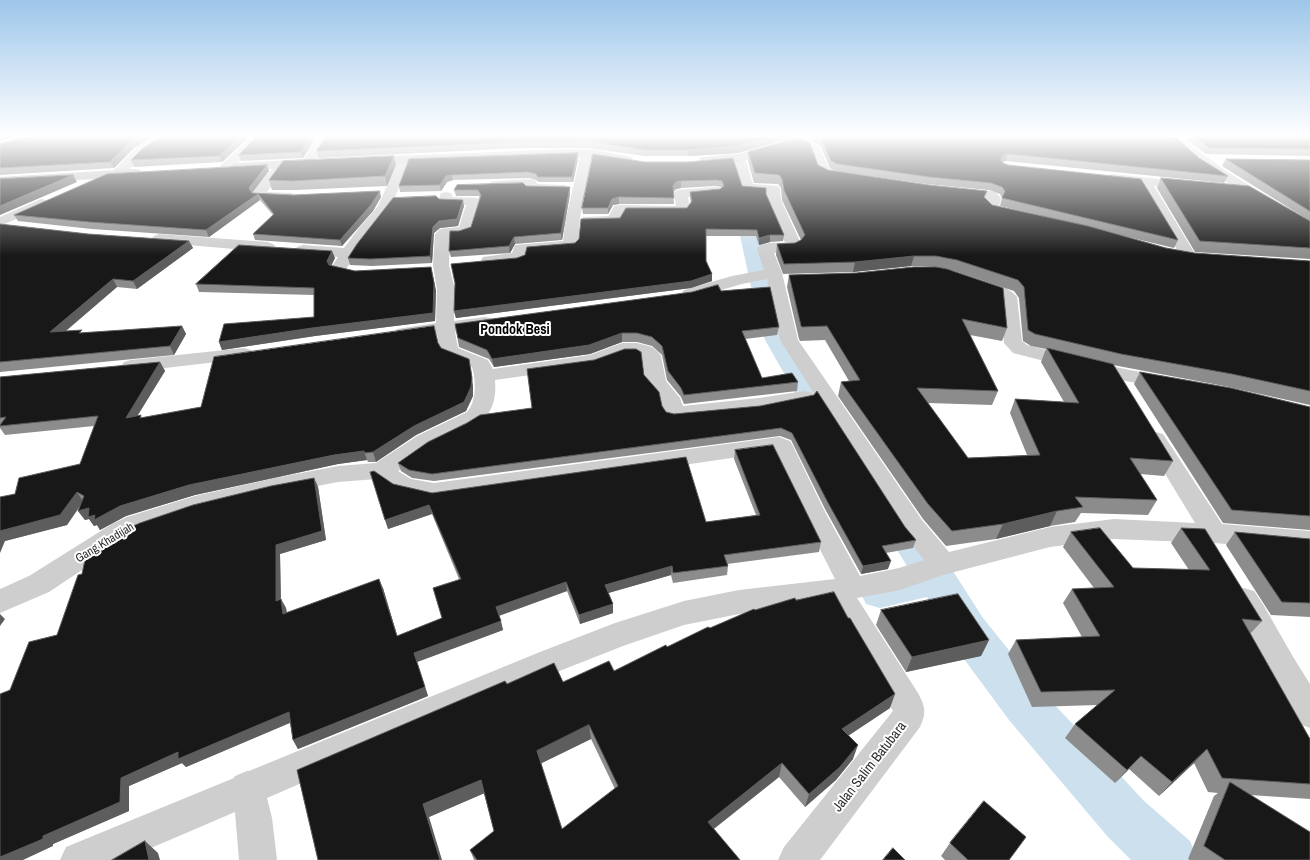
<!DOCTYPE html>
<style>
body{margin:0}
canvas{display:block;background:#fff}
</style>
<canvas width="1310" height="860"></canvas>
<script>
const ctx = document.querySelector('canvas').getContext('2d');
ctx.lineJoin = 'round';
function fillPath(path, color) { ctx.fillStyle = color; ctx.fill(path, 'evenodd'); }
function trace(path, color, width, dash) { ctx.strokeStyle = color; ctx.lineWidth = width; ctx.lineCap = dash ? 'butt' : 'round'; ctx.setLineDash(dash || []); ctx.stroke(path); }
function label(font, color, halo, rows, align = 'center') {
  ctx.font = font + ' "Archivo Narrow",sans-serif'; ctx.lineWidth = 4; ctx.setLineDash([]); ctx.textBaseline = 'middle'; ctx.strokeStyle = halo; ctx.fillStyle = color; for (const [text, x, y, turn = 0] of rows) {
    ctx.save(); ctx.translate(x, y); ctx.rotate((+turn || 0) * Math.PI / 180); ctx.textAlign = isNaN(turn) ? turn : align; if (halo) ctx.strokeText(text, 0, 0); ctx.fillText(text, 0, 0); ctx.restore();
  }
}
const canal = new Path2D(`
 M713,136H729L744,170L780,301L793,340L825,393L851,429L846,436L835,439L824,436L797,396L765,340L754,301L726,170Z
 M894,504L907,508L951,568L983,618L1041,690L1144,801L1190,841L1198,860H1131L1108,837L1009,720L953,644L927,597L880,608L866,604L860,592L866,580L909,569L876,517L881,508Z`);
const street = new Path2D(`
 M156,136H170L143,155L124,176H114L113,173L114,170L135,149Z
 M251,136H264L229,171H221L219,168L221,165Z
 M318,136H330L311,167H303L301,164Z
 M1166,136H1179L1226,171L1310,223V233L1305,232L1217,176L1184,152Z
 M796,137L819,146L829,169L852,174L853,177L852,180L847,181L819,175L810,151L792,143L790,141L792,139Z
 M587,149L591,150L593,153L580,218L578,245L575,248L527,252L525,260C512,263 495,266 483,263L481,260L483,257L512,253L515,245L563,241L566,218L581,153L583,150Z
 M739,154L743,155L745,158L753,184L778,186L780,189L781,200L802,246C795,255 784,253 774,253L782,273L798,340L922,520L949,552L1050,527L1114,519L1195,523L1144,439L1147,434L1155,432L1163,434L1222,524L1310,531V551L1214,543L1114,539L1050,547L943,575L900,590L857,598L918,693C925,707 927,712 920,727L820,860H778L784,847L893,711L830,602L739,614L684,625L623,646L562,670L267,798L272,818L277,860H239L235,812L123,860H60L66,847L234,778L235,776L247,771H249L540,652L615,623L684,601L739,590L835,579L800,510L773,452L434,501L396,492L377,479L338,482L275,494L198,513L145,531L130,538L49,592L0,613V589L29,576L112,524L127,517L195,496L275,478L338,466L376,463L417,436L467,412C477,401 476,380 472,367C449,355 442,367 437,334L404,339L397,337L395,333L397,329L436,323L437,290L433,265L435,234L440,229L459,227L466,205L440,204L438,201L441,193L446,192L451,193L453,197L479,198L481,201L471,233L460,236H450L449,265L455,290L454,321L485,317L491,318L494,322L491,326L455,332L458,348L488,360L493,369L590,355L622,343H637L652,347L658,352L661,356L666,381L680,398L683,406L759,398L805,391L812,393L815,397L812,401L759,412L674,420L666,418L663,413L660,399L646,382L642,358L637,355H625L594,366L495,380C499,427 465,428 434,446C421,453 410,463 398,471L411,479L434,483L779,437L790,441L793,446L824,510L860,576L899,568L924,560L904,534L780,340L767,279L742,284L690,299L684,298L681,294L684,290L732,276L764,270L757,249C763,241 776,243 785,243L767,200V193L743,191L741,188L733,158L735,155Z
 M405,155L409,156L411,159L391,207L370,234L346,269L340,271L334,269L332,266L338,257L297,253L295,250L297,247L303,245L344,248L359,228L378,206L399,159L401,156Z
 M282,161L286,162L288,165L267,192L292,193L294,196L292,199C282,201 258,204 251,194L253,191L278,162Z
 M1113,174L1195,183L1197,186L1195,189L1190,190L1154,186L1197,257L1195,260L1189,262L1183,260L1140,185L1108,181L1106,178L1108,175Z
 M530,179L535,180L537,184L565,185L567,188L565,191C554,194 538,194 527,191L525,187L495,189L490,188L488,185L490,182L495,181Z
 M715,187L720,188L722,191L720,194L688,197L690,208L687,213L682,214L625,213L620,223C609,226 594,226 583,223L581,220L583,217L609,216L614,206L619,205L676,206L674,193L676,190Z
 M956,188L990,191L995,192L1001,198L999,207L1020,212L1022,215L1020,218L1015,219L986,212L984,209L987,199L951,195L949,192L951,189Z
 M41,199L46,200L48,203L46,206L0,226V217Z
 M159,234L268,242L273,244L276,247L273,250L268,252L154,242L151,239L154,236Z
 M975,279C988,282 1009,286 1017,297L1022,341L1027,345L1115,367L1175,379L1178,383L1175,387L1168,389L1115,379L1013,353L1004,343L1000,299L969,288L967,284L969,280Z
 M244,348L251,350L254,354L251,358L131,372L124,370L121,366L124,362L131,360Z
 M1244,588L1254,591L1264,606L1292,655L1310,684V728L1299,724L1230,599L1234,591Z`);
const secondary = new Path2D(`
 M803,136H821L819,138L739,162L704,165L700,164L698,161L700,158L704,157L738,154Z
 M572,149L594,150L627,156L631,157L633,160L631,163L627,164L594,158L572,157L365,165L361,164L359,161L361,158L365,157Z
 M310,159L314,160L316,163L314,166L237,171L233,170L231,167L233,164L237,163Z
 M135,169L140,170L141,173L140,176L0,185V177Z`);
const wall = new Path2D(`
 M30,136H154L134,148L114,168L0,175V144Z
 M250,136L222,162L134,167L131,160Z
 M317,136L303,158L241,161L239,155Z
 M326,136H798L738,153L688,156H645L587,148H522L318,158L317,151Z
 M813,136H1174L1199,158L1228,176L1224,183L1006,161H1002L1003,163L1178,240L1174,248L1107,232L1166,248L1194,253L1310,261V405L1224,386L1113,365L1173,461L1164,476L1140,474L1157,500L1148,515L1081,513L1075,522L1050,526L996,539L946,546L923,519L838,396L841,382L849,381L825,340L800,341L799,339L787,287L789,275L856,273L933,266H911L853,272L783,274L776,255L777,244L795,243L801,240L782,200L781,188L778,184L754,183L748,161V152L818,165L828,170L985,198L992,205L1043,216L1000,206L1002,198L1000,194L989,190L927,184L835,171L830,168L820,145L812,142ZM950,270L954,271L1014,291L1019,298L1023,341L1031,346L1046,349L1041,362L1064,402L1015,399L1010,413L1027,455L968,458L928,403L992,405L998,391L970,335L1002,341L1007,328Z
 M1181,136H1310V156L1206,154Z
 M578,153V159L573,182H539L536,180L529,178L453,180L447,182L441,191L400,192L399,186L409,159Z
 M1226,159L1310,160V221L1222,166Z
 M645,162L742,186L766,194L784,235L783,241L770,242L759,245L756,236H706V261L712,274V281L691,288L456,318L454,311L517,258L575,243L620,218L687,208L691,203L690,198V192L720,189L722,188L721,187L715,186L681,188L676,189L673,191L674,204H619L613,205L608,214H583L582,208Z
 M396,165L387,186L295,190H272L269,180Z
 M269,171L252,193L293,195L381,197L373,211L342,246L255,240L253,234L273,215L260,200L209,237L92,229L18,221L14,215Z
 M1161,178L1310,221V259L1195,252L1157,188Z
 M526,186L570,187V194L562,240L515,244L510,253L451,257L449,251L459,231L471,227L480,199L479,196H456L454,190Z
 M439,199L464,206L458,226L440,228L434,233L432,263L372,266L350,265L348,258Z
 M0,224L88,234L189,241L193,248L137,289L117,287L66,331L83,333L182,326L186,334L174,355L0,372Z
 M335,258L331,266L436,290L435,321L315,336L222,350L219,342L314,317V295L199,292L196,284Z
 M721,291L779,327L777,335L745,339L762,378L798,382L797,391L684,404L681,397L667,380L662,355L652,346L637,342H622L590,354L494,367L489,359L459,347L455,324Z
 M438,343L441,348L471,368L473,387V396L466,411L416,435L376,462H368L367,460L338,464L195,495L126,516L100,530L97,525L94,526L89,519L85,520L78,511L81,505L67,525L5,541L15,494L80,464L94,426L5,435L0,428V377L160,362L165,371L138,415H141L142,418L201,407Z
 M1140,372L1310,407V530L1223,523L1134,384Z
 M644,375L662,406L666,412L674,414L760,406L905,527L916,540L913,548L886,553L888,569L861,574L825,509L791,440L780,436L434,481L412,478L401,471L398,463L532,408Z
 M735,450L821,542L819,552L727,564L728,566L727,575L673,583L671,575L608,593L613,613L580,624L567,591L499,616L503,630L417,662L428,696L298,749L293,740L290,723L186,767L182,763L129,786V811L53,844V846L10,690L57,635L82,574L314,478L318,487L326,540L280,554L281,599L286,608L287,612L383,588L397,636L442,618L459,579L432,514L388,529L393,484L432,493L706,522L756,515L734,459Z
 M1181,528L1262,621L1250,634L1310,739V799L1250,795L1310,860H1190L1188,859L1214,796L1218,793L1208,792L1194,763L1159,796L1129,769L1115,783L1065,738L1075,724L1098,705L1032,707L1008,654L1016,640L1082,637L1063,603L1072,589L1094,588L1063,547L1071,532L1133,568L1189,570L1171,543Z
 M1235,532L1310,539V617L1271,615L1226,545Z
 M796,600L890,708L848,736L853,759L836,780L805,807L779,777L714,829L740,860H474L470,850L494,831L484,793L429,817L318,860L507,684L563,682L614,671L667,647L755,610ZM591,739L615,789L562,829L541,763Z
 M881,610L989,640L981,656L906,672L876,625Z
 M950,843L1009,860H945L941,856Z`);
const shadedWall = new Path2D(`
 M0,136H19L0,141Z
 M141,136H154L134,148L114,168L110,162L131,141Z
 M241,136H250L222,162L219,156Z
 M311,136H317L303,158L301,152Z
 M776,136H798L738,153L688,156V150Z
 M578,153V159L573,182L572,177Z
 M1008,154L1006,161L1002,162L1001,159L1004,155Z
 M394,156L396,165L387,186L385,176Z
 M267,165L269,171L251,194L249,188Z
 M73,175L77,182L0,215V206Z
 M452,175L453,180L447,182L441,191L440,185L446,176Z
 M681,181V188L676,189L673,192V186L676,182Z
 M570,187V194L562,240L561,233Z
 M380,191L381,197L373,211L342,246L340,240Z
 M258,194L260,200L209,237L206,230Z
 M619,197V204L613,205L608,214V208L612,199Z
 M463,200L464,206L458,226L440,228L434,233L432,263L430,256L433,227Z
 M770,235V242L759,245V238Z
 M514,237L515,244L510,253L509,246Z
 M189,241L193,248L137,289L133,281Z
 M332,251L335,258L330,268L327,261Z
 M914,256L911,266L853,272L855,262Z
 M431,267L436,290L435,321L315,336L222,350L219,342L312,328Z
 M712,274V281L691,288L456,318L454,311Z
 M113,279L117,287L55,340L50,332Z
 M182,326L186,334L174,355L170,346Z
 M622,333V342L590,354L494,367L492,359Z
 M469,359L473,387V396L466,411L416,435L376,462L373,452L414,426Z
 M160,362L165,371L131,426L126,418Z
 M364,451L367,460L338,464L195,495L126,516L100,530L97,525L94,526L89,519L85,520L78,511L89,508L120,506L189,485L334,455Z
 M314,478L318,487L326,540L280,554L281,610L276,601V545Z
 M77,492L83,501L67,525L5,541L0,553V531Z
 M429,505L432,514L388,529L385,520Z
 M1057,511L1050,526L996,539L1003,524Z
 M891,561L888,569L861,574L863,566Z
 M672,566L671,575L605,594V585Z
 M379,579L383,588L400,645L397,636Z
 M566,582L567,591L498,616L496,607Z
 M281,599L286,608L288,623L283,614Z
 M613,604V613L580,624L579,615Z
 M0,614L5,619L0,626Z
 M501,621L503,630L417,662L428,696L298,749L293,740L414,653Z
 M989,640L981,656L906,672L912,657Z
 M895,694L890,708L837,743L842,729Z
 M289,712L294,721L186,767L182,763L129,786V811L53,844V846L23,860H0V857L43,836L121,778L178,752Z
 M589,725L591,739L540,764L537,751Z
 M858,745L853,759L836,780L805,807L809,794Z
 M1207,749L1194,763L1159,796L1172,782Z
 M1141,756L1129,769L1115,783L1127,770Z
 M782,763L779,777L707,834L708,822Z
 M481,780L485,793L429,817L442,860H440L423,804Z
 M145,841L158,853L160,860H149Z`);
const building = new Path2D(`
 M30,136H141L131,141L110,162L0,168V144Z
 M161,136H241L219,156L131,160L141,150Z
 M257,136H311L301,152L239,155Z
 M326,136H776L738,146L688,150H645L587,141L521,142L317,151Z
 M814,136H1174L1199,158L1228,176L1008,154L1004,155L1001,159L1003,163L1008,165L1141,179L1178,240L1002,198L1005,191L1002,187L991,183L929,177L837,164L831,161L821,139Z
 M1192,136H1310V149L1210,148Z
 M797,138L810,143L818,165L828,170L929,185L987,191L984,197L992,205L1088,226L1166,248L1194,253L1310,261V391L1232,374L1121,354L1035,334L1028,330L1024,287L1018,280L957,260L936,256H914L855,262L784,264L777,244L795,243L801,240L805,235L784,190L782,179L779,175L755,173L748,152Z
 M578,153L572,177H538L536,174L528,172L452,175L446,176L440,185L399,186L409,159Z
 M593,154L645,162H688L733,158L742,186L766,188V194L784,235H770L759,238L757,230L706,229V261L712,274L691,281L454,311L455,283L451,264L517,258L525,255L527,247L575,243L579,239L581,219L620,218L626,208H687L692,201L690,192L720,189L724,186L722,181L716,180L681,181L676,182L673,186L674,198L619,197L612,199L608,208H582Z
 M394,156L385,176L292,181L269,180L283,161Z
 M1226,159L1310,160V211Z
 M267,165L249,188L252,193L293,195L380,191L371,205L340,240L253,234L274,214L258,194L206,230L89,222L14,215L107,174Z
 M73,175L0,206V179Z
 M1161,178L1249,186L1310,221V248L1200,241Z
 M523,183L526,186L570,187L561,233L514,237L509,246L449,251L450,231H459L471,227L481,195L478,190H454L457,185Z
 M436,196L439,199L463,200L457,219L439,221L433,227L430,256L370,259L348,258L357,244L393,198Z
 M0,224L88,234L189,241L133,281L113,279L50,332L82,330L79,333L182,326L170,346L0,362Z
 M239,245L332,251L327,261L329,265L355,271L431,267L434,283L433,313L312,328L219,342L224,324L314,317V288L196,284Z
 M914,267H936L947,269L1003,288L1007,328L962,319L998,391L917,388L968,458L1040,455L1015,399L1079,403L1047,348L1113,364L1173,461L1130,458L1157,500L1075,497L1083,507L1057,511L1003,524L952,531L928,504L841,382L860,380L827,326L802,327L801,326L789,275L856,273Z
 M718,285L721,291L770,287L779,327L742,331L762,378L792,373L798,382L684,395L681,388L668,371L662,346L652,337L637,333H622L589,345L492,359L487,350L458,338L455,324L692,292Z
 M434,326L438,343L441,348L469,359L472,378L471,387L464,402L414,426L373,452L365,453L364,451L334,455L189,485L120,506L94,520L95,515L88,517L89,508L78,511L84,496L77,492L60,515L0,531V497L15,494L19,478L80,464L98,416L0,426V425L6,417L0,418V377L160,362L126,418L141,415L140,418L201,407L214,357Z
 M625,349H636L641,352L644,375L659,392L662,406L666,412L674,414L760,406L814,395L817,391L905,527L916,540L882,546L891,561L863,566L827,501L792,433L781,428L432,474L409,470L398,463L428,442L467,423L480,415L532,408L527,369L594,360Z
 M1140,372L1231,388L1310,407V516L1232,510Z
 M773,445L821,542L724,555L728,566L673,573L672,566L605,585L613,604L579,615L566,582L496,607L501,621L414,653L425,687L293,740L289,712L178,759V752L121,778L120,802L43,836V839L0,857V694L10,690L29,642L57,635L78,575L82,574L86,555L124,530L140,523L193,505L271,486L314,478L322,531L276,545V601L281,599L283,614L379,579L397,636L442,618L433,588L461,579L429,505L385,520L370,472L374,471L393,484L432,493L686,457L706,522L760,515L735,450Z
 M1100,528L1133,568L1210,570L1181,528L1205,529L1262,621L1242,619L1310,739V784L1222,778L1207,749L1172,782L1141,756L1127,770L1075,724L1115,690L1041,692L1016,640L1100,636L1072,589L1114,587L1071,532Z
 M1235,532L1310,539V603L1282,602Z
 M834,592L848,618H850L895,694L842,729L858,745L840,767L809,794L782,763L708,822L740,860H477L470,850L494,831L481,780L423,804L440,860H318L297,770L505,681L507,684L554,663L563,682L609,661L614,671L666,645L667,647L708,627L710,628L754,609L755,610L795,598L796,600ZM589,725L618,786L562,829L537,751Z
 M958,594L989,640L912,657L881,610Z
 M1230,782L1310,832V860H1225L1204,846Z
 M984,801L1026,837L1009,860H968L950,843Z
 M145,841L149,860H112Z
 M893,848L905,860H883Z`);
const streetNames = [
 ["Gang Khadijah",105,543,-31]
];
const quarterNames = [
 ["Pondok Besi",515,330]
];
const nearStreetnames = [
 ["Jalan Salim Batubara",870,767,-52]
];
fillPath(canal, '#cce0ee');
fillPath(street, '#cecece');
fillPath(secondary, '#bbb');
fillPath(wall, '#8c8c8c');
fillPath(shadedWall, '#5d5d5d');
fillPath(building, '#181818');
trace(building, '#5d5d5d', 1);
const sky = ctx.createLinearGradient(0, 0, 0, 256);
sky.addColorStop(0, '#9dc6ea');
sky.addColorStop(0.53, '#fff');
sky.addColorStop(1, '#ffffff00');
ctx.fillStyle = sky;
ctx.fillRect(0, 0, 1310, 256);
label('12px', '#313131', '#fff', streetNames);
label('bold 14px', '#000', '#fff', quarterNames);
label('14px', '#313131', '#fff', nearStreetnames);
</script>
